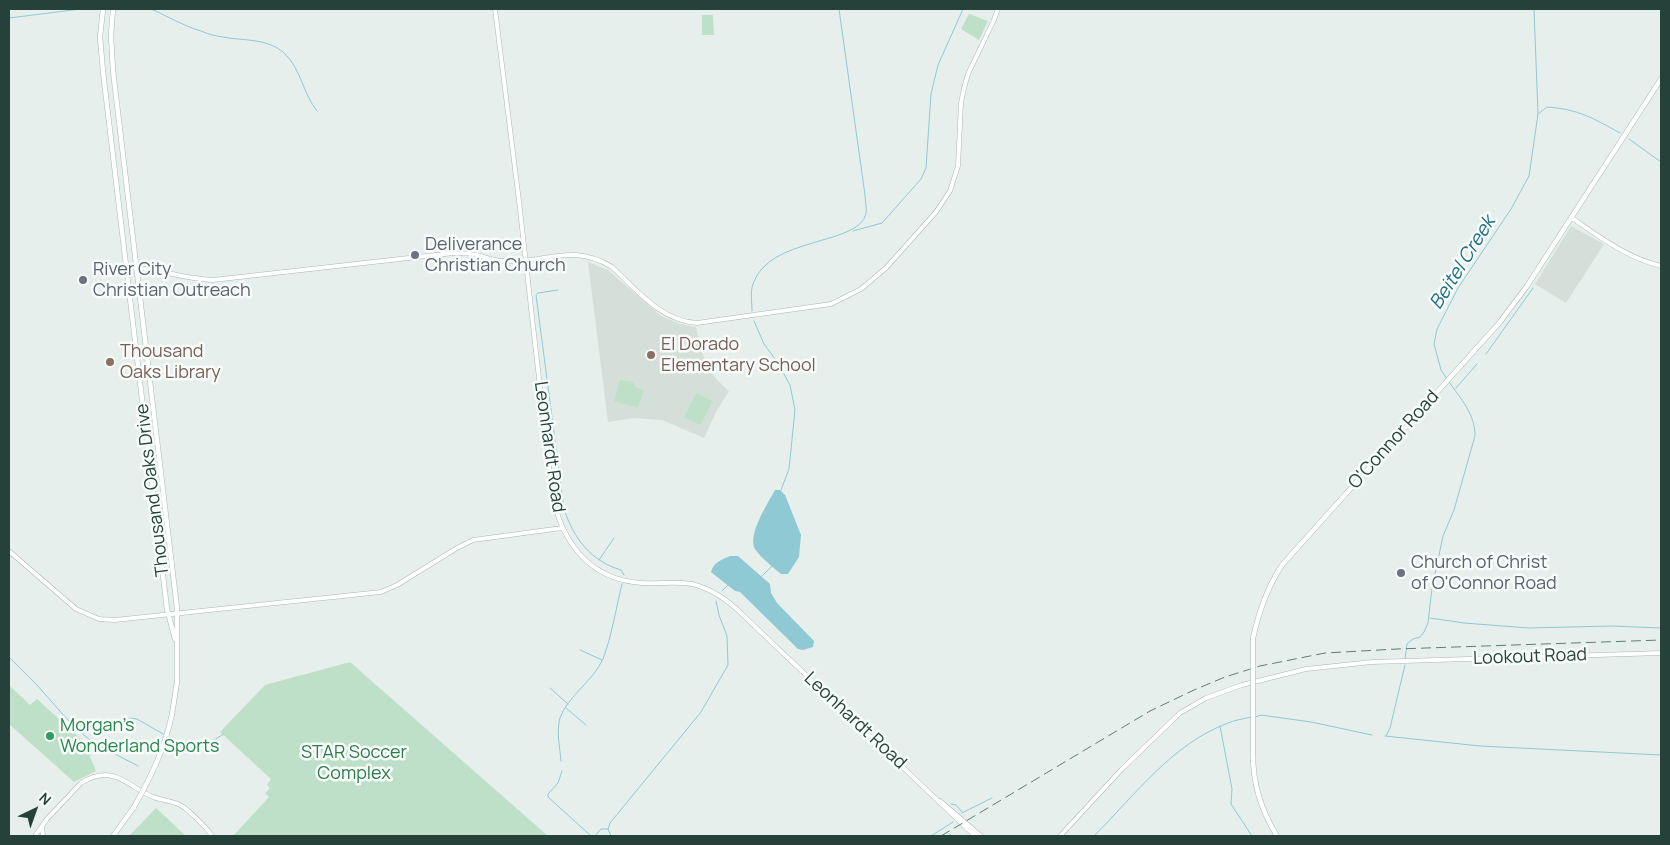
<!DOCTYPE html>
<meta charset="utf-8">
<style>
body{margin:0}
#map{position:relative;width:1670px;height:845px;overflow:hidden;background:#e6efeb;font-family:Manrope,sans-serif}
canvas{display:block}
.frame{position:absolute;inset:0;border:10px solid #24423a;pointer-events:none}
.north{position:absolute;left:10px;top:785px;width:50px;height:50px;-webkit-text-stroke:4px #f7fbf9;paint-order:stroke;rotate:42deg;font-size:14px;font-weight:700;line-height:20px;text-align:center;color:#24423a}
.north::after{content:'';display:block;margin:auto;width:18px;height:22px;background:#24423a;clip-path:polygon(50% 0,100% 100%,50% 72%,0 100%)}
</style>
<div id="map">
<canvas width="1670" height="845"></canvas>
<div class="frame"></div>
<div class="north">N</div>
</div>
<script>
const ctx = document.querySelector('canvas').getContext('2d');
ctx.lineJoin = 'round';
function fillPath(path, color) { ctx.fillStyle = color; ctx.fill(path, 'evenodd'); }
function trace(path, color, width, dash) { ctx.strokeStyle = color; ctx.lineWidth = width; ctx.lineCap = dash ? 'butt' : 'round'; ctx.setLineDash(dash || []); ctx.stroke(path); }
function label(font, color, halo, rows, align = 'center') {
  ctx.font = font + ' Manrope,sans-serif'; ctx.lineWidth = 5; ctx.setLineDash([]); ctx.textBaseline = 'middle'; ctx.strokeStyle = halo; ctx.fillStyle = color; for (const [text, x, y, turn = 0] of rows) {
    ctx.save(); ctx.translate(x, y); ctx.rotate((+turn || 0) * Math.PI / 180); ctx.textAlign = isNaN(turn) ? turn : align; if (halo) ctx.strokeText(text, 0, 0); ctx.fillText(text, 0, 0); ctx.restore();
  }
}
const built = new Path2D(`
 M1571,226L1604,244L1566,303L1535,284Z
 M588,262L608,270L661,316L680,324L696,327L700,347L706,363L716,379L729,391L716,412L704,438L662,420L634,418L608,422Z`);
const green = new Path2D(`
 M969,14L988,21L979,40L961,29Z
 M702,15H713L714,35H702Z
 M620,380L633,382L635,387L644,390L638,408L614,401Z
 M696,393L713,401L700,425L684,417Z
 M350,662L548,836H233L269,797L265,793L270,788L267,785L271,779L220,732L265,685Z
 M9,685L30,705L37,699L92,749L90,757L96,771L74,782L9,724Z
 M156,808L186,836H129Z`);
const water = new Path2D(`
 M775,490H780L785,495L801,535L799,557L788,574H781C773,567 761,558 755,549C747,535 768,503 775,490Z
 M730,556H738L770,584L771,593L777,603L814,641L813,647L803,650L798,649L740,592L735,591L711,572C714,562 721,560 730,556Z`);
const stream = new Path2D(`
 M151,9C167,16 184,26 201,31C208,34 215,36 223,37C244,41 269,38 285,54C301,69 303,94 317,111
 M9,18L81,9
 M1538,114L1547,107C1578,109 1593,118 1620,133
 M1629,139L1661,162
 M853,231L882,223L921,179L926,168L931,94L938,65L963,9
 M558,290L538,293L536,295L564,509C574,539 591,561 621,570L624,575
 M752,311C752,303 750,292 753,284C769,236 858,246 866,214C867,209 865,201 865,195L839,9
 M754,321L764,344L778,363L790,385L795,410L789,469L781,490
 M1486,354L1533,288
 M1447,379L1441,370L1434,344L1437,329L1458,288L1511,209L1529,176L1538,114L1534,9
 M1456,388L1477,364
 M599,560L614,538
 M761,577L772,566
 M722,591L728,585
 M1430,618L1464,623L1529,628L1611,626L1661,628
 M580,650L602,660
 M9,657L36,684L75,728L94,743L138,766
 M1405,659L1407,644L1413,639L1420,637L1424,632L1428,623L1432,588L1443,536L1454,510L1475,436C1475,414 1461,399 1449,382
 M550,688L568,704
 M566,708L586,725
 M1255,717L1261,715L1311,722L1372,735
 M1220,726L1232,789L1231,804L1252,836
 M76,728L113,727L130,718L137,719L165,735
 M1385,736L1480,746L1661,755
 M1386,736L1390,728L1405,665
 M169,737C174,740 180,745 186,747C197,751 215,739 224,734
 M561,761C560,748 556,731 560,718C567,697 593,681 603,659C612,635 616,608 622,584
 M562,771L558,783L548,794V797L591,836
 M951,804L956,805L962,812
 M962,813L992,798
 M595,836L601,829H608
 M611,836L608,829L610,823L701,712L728,665L727,636L719,615L716,601
 M931,836L953,822
 M949,836L951,835L950,834
 M1094,836C1135,795 1172,744 1228,723C1235,720 1243,719 1251,717`);
const tertiary = new Path2D(`
 M495,9L519,201L552,494C562,542 589,580 642,583C659,584 675,581 692,584C713,589 729,601 744,616L975,836
 M1572,218C1600,237 1627,258 1661,266
 M127,267C156,268 184,279 213,280L453,253C461,253 469,253 477,255C485,257 494,261 503,261C546,264 570,242 612,267C637,290 661,321 697,323L831,304L861,289L886,268L936,212L950,191L958,166L961,103L964,88L968,74L993,22L998,9
 M9,551L76,609L99,619L115,620L381,592L397,585L457,548L473,540L562,528
 M940,801L981,836
 M42,826L43,836
 M35,836L47,819L81,783C89,778 97,775 106,775C124,776 139,793 156,798C166,801 176,801 185,808C194,816 206,826 212,836
 M1060,836L1122,769L1180,713L1206,698L1242,685L1306,669L1372,662L1661,653`);
const secondary = new Path2D(`
 M103,9L100,37L103,72L167,609L175,639
 M113,9L111,35L113,71L177,608V682L172,714
 M1253,638C1259,611 1267,588 1282,565L1500,322L1527,286L1661,79
 M1253,755C1253,784 1262,812 1277,836
 M113,836L134,807`);
const rail = new Path2D(`
 M941,836L1150,711L1194,690L1225,677L1260,666L1325,653L1397,649L1661,640`);
const secondaryBridge = new Path2D(`
 M1253,755V638
 M134,807C151,777 165,748 172,714`);
const markers = [
 [415,255,5,"#6b7280"],
 [83,280,5,"#6b7280"],
 [651,355,5,"#8d6e63"],
 [110,362,5,"#8d6e63"],
 [1401,573,5,"#6b7280"],
 [50,736,5,"#2e9e5b"]
];
const worshipNames = [
 ["Deliverance",425,245],
 ["Christian Church",425,266],
 ["River City",93,270],
 ["Christian Outreach",93,291],
 ["Church of Christ",1411,563],
 ["of O'Connor Road",1411,584]
];
const educationNames = [
 ["El Dorado",661,345],
 ["Elementary School",661,366],
 ["Thousand",120,352],
 ["Oaks Library",120,373]
];
const streetNames = [
 ["O'Connor Road",1394,440,-48],
 ["Leonhardt Road",549,447,82],
 ["Thousand Oaks Drive",153,490,-97],
 ["Lookout Road",1530,657,-2],
 ["Leonhardt Road",855,721,43]
];
const leisureNames = [
 ["Morgan’s",60,726],
 ["Wonderland Sports",60,747]
];
const parkNames = [
 ["STAR Soccer",354,753],
 ["Complex",354,774]
];
const waterNames = [
 ["Beitel Creek",1463,263,-58]
];
fillPath(built, '#d4dfda');
fillPath(green, '#bfe0c8');
fillPath(water, '#8ec9d4');
trace(stream, '#8ec9d4', 1);
trace(tertiary, '#a8b8b2', 5);
trace(secondary, '#a4bbb3', 5.5);
trace(tertiary, '#fff', 4);
trace(secondary, '#fff', 4.5);
trace(rail, '#5f7d75', 1, [10, 5]);
trace(secondaryBridge, '#a4bbb3', 5.5, []);
trace(secondaryBridge, '#fff', 4.5);
for (const [x, y, r, color] of markers) { const dot = new Path2D(); dot.arc(x, y, r, 0, 2 * Math.PI); ctx.fillStyle = color; ctx.fill(dot); trace(dot, '#f7fbf9', 2); }
label('18px', '#5b616d', '#f7fbf9', worshipNames, 'left');
label('18px', '#785e54', '#f7fbf9', educationNames, 'left');
label('18px', '#24423a', '#f7fbf9', streetNames);
label('18px', '#27864d', '#f7fbf9', leisureNames, 'left');
label('18px', '#2d7a4b', '#f7fbf9', parkNames);
label('italic 19px', '#1c6f80', '#f7fbf9', waterNames);
</script>
